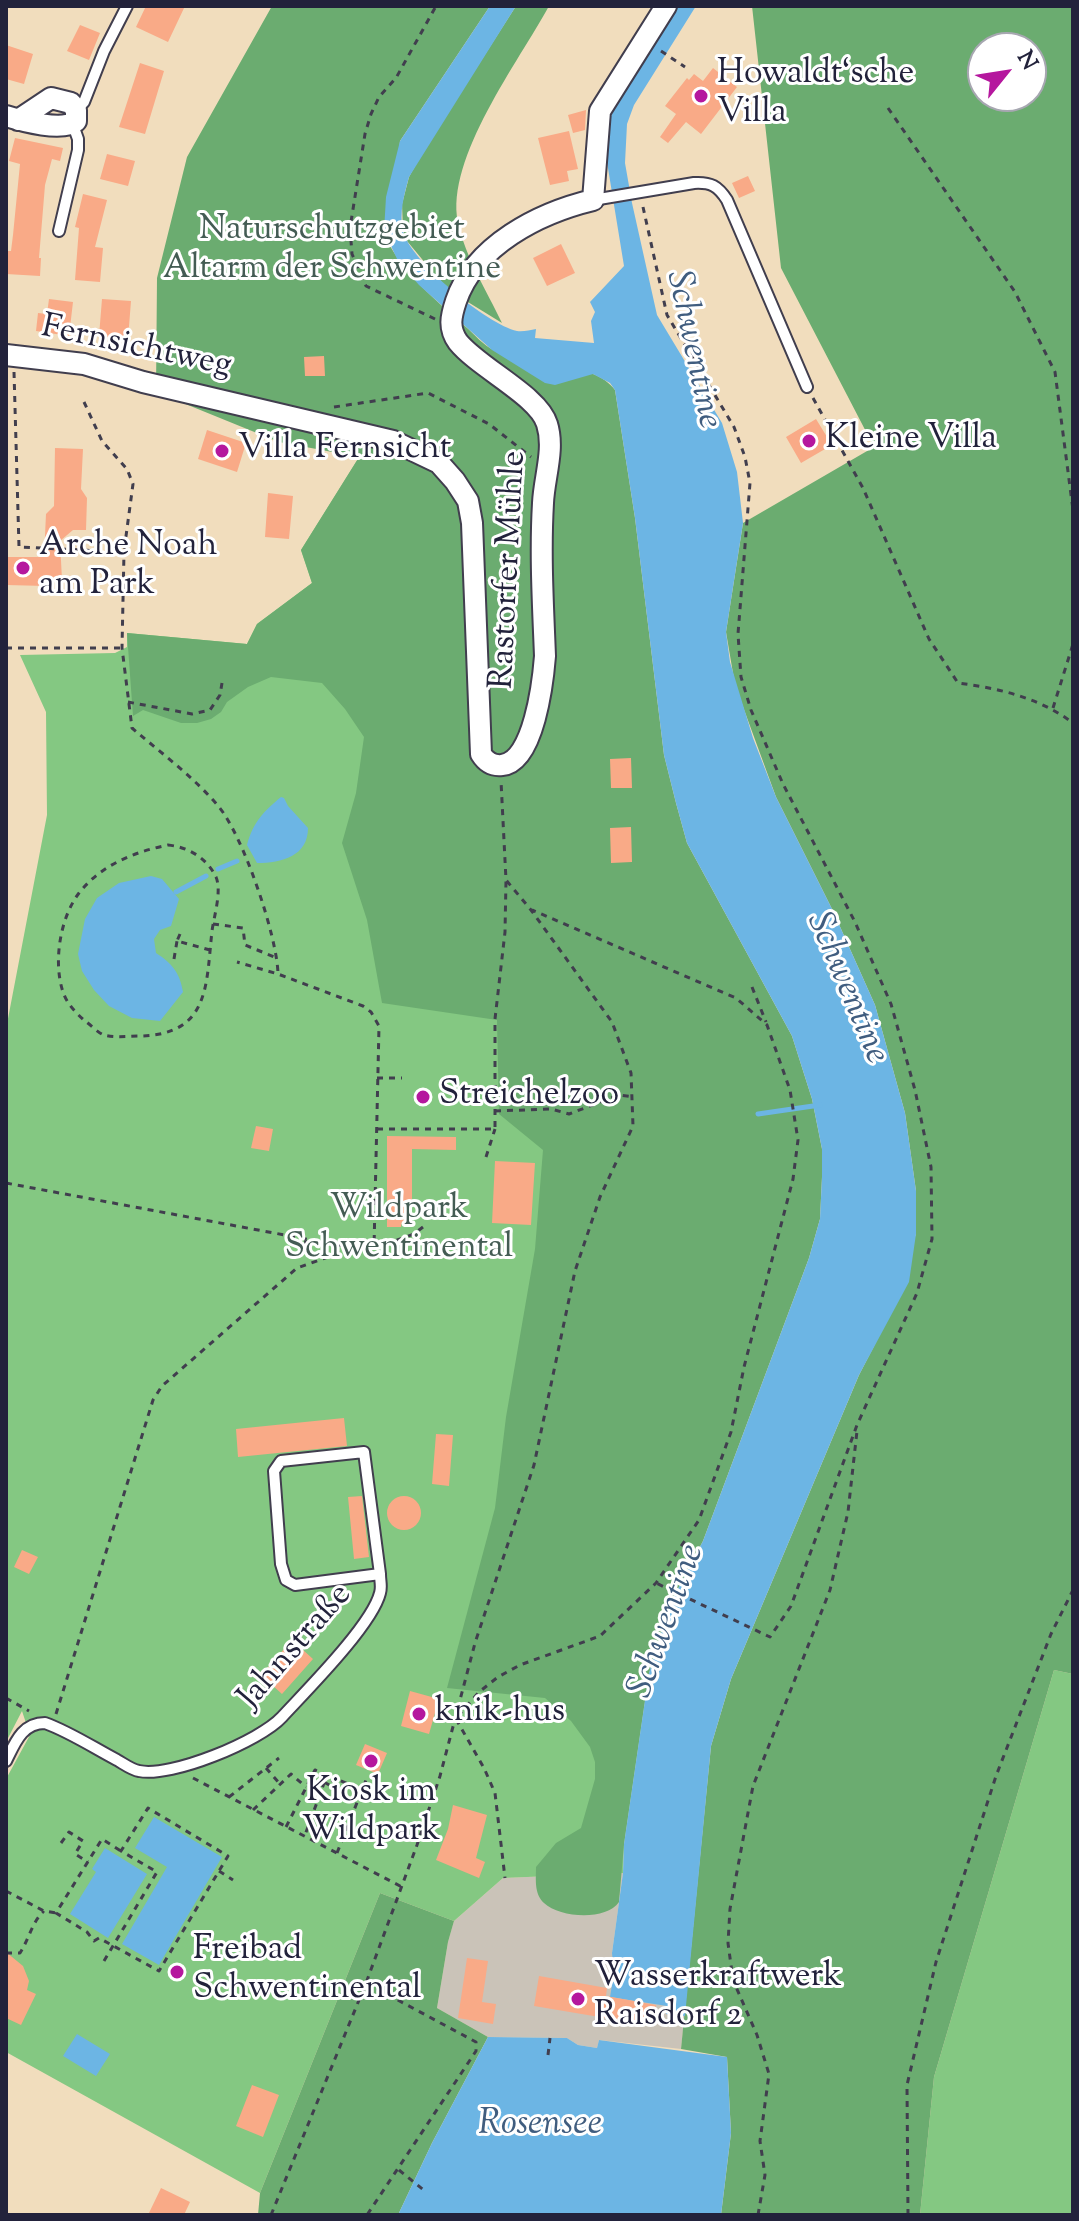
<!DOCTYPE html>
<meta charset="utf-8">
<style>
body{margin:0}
#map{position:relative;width:1079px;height:2221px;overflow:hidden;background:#f1ddbd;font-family:"Sorts Mill Goudy",serif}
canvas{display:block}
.frame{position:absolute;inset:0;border:8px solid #22223b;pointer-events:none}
.north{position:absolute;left:967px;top:32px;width:80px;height:80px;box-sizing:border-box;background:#fff;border:2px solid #a7a7b1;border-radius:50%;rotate:60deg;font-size:22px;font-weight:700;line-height:32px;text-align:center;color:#22223b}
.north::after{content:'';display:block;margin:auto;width:28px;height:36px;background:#b5179e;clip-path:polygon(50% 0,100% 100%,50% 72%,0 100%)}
</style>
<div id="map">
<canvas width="1079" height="2221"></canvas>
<div class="frame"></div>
<div class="north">N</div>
</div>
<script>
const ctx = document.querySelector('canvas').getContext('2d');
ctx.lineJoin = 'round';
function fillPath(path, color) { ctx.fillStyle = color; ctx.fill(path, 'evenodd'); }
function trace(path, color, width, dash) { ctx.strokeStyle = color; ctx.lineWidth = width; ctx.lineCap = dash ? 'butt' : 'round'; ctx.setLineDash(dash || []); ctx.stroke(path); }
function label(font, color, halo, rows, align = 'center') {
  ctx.font = font + ' "Sorts Mill Goudy",serif'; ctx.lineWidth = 6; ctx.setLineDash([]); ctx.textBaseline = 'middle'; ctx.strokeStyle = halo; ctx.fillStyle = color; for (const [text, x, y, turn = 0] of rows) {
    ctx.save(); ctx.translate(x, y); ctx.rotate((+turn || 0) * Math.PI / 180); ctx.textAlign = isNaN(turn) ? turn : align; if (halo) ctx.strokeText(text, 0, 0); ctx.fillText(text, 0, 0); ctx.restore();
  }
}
const industrial = new Path2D(`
 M623,1873L612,1953L690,1965L681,2049L599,2040L597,2048L578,2045L567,2038L488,2037L437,2008L448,1942L454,1921L503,1878Z`);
const green = new Path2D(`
 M360,456L670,1604L649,1673L624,1844L623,1873L503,1878L454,1921L380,1893L260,2193L6,2052V1779L30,1735L22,1711L6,1742V1029L47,815L46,712L20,655L115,653L127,647V633L247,644L257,624L312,583L301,550Z
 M1054,1670L1073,1674V2215H920L934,2077Z`);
const forest = new Path2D(`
 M272,6H490L400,141L390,246C409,279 438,302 466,327C474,334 484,346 494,350C525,364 595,361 615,390L635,518L664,755L676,803L687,843L792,1036L812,1099L822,1149V1177L820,1219L809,1258L703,1541L670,1604L649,1673L624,1844L619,1902C606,1921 560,1918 544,1903C534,1894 536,1879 536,1867L556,1843L581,1828L595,1779V1762L590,1747L571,1721L545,1698L447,1688L495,1508L506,1417L535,1249L543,1150L499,1114L497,1020L382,1003L367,920L342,843L356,793L364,737L345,709L322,683L271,677L248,687L227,702L221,712L211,719L197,723H181L143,710L133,716L127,633L247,644L257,624L312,583L301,550L359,457L279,442L156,392L157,278L187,157Z
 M516,6H549C519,61 445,159 458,222C465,257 487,291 502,323L450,291L436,276L407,241L403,230L402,204L409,177L423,151Z
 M752,6H1073V1674L1054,1670L934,2077L920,2215H721L731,2133L727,2057L681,2049L711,1746L731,1679L859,1375L874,1346L916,1234V1191L905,1113L875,1005L833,911L776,797L735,685L726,632L743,523L874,447L781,268ZM983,48H1031V96H983Z
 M380,1893L454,1921L448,1942L437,2008L488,2037L432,2143L398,2215H258L260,2193Z`);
const water = new Path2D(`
 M490,6H516L409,177C404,195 399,213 403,231C410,261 488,325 517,331C523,332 530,330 536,329L535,338L594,343L591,321L595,312L590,302L624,266L606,156L609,121L619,97L675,6H696L634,105L627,124L625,163L632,203L657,315L722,423L737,472L743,523L726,632L730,662L753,738L776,797L833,911L875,1005L905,1113L916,1191V1234L909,1282L859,1375L731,1679L711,1746L685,2016L666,2014L667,2006L610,1997L614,1973L612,1953L623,1873L624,1844L649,1673L670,1604L703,1541L809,1258L820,1219L822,1177V1149L812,1099L792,1036L687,843L676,803L664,755L635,518L615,390L610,383L593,374L555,385L545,383L492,350L419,285L398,261L384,231L386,197L400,141Z
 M281,797L284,798L288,806L308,828C308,856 282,863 257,863L247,845C253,822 264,811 281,797Z
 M151,876L162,879L179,899L171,926L160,930L154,939L156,953C172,963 180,973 183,992L160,1021L132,1018L109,1006L94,990L82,971L78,954L85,919L97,898L119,883Z
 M154,1817L222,1857L159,1965L122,1944L167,1867L135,1848Z
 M105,1848L147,1874L108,1938L70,1914L96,1872L92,1869Z
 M77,2034L110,2054L96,2076L63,2056Z
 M488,2037L567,2038L578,2045L597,2048L599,2040L727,2057L731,2133L721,2215H398L432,2143Z`);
const stream = new Path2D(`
 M218,869L237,861
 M176,892L206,876
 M758,1114L820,1105`);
const building = new Path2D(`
 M146,6H185L168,42L136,27Z
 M80,25L100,33L89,60L67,51Z
 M6,45L33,54L24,84L6,79Z
 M140,63L164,71L145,134L119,127Z
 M713,68L737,87L701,134L686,122L668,143L660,137L676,114L665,106L687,78L689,80L694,74L703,81Z
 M586,110L585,130L573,133L568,115Z
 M569,131L578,169L567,171L569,181L550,185L538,138Z
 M15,138L63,148L60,161L52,159L45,185L39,258H41L40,276L6,274L7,251H11L13,235L20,164L9,161Z
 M107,154L135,161L128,186L100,179Z
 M748,176L755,191L739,198L732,183Z
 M83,194L107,200L95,247L103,248L100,282L75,280L79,228L75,227Z
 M561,244L575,273L547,286L533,258Z
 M49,299L73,302L69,336L36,331L38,313L47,314Z
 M102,299L131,301L128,339L99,336Z
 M324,356L325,376H305L304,357Z
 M816,419L832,445L801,463L786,437Z
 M207,430L246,443L237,472L198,459Z
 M55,448L83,449L81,489L87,498L86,530H73L60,541L62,580H47L46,586L6,585V557H44L46,514L54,506Z
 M268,493L293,496L289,539L265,537Z
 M631,758L632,788H611L610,759Z
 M631,827L632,862L611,863L610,828Z
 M256,1126L273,1129L269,1151L251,1148Z
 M387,1136L456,1137V1150L412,1149V1222H402L401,1227H387Z
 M495,1161L535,1163L531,1225L492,1223Z
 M344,1418L347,1446L238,1457L236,1429Z
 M436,1434L453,1435L449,1486L432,1484Z
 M387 1513a17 17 0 1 1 34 0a17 17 0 1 1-34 0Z
 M362,1496L369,1557L354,1559L348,1497Z
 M22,1550L38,1557L29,1574L14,1567Z
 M292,1640L313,1659L282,1694L261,1675Z
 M410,1691L439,1699L429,1734L401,1726Z
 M365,1744L387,1753L378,1774L356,1765Z
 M453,1805L487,1815L476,1858L485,1862L479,1878L436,1860L448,1829Z
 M6,1952L23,1966L29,1981L27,1990L36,1994L21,2025L6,2018Z
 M467,1958L488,1961L482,2002L496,2004L493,2024L458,2018Z
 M539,1976L607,1988L606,1996L656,2005L653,2026L534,2006Z
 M252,2085L279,2095L263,2137L236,2126Z
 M161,2188L190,2202L184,2215H148Z`);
const path = new Path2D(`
 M661,51L685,67
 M888,108L1015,292L1055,372L1073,510
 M643,207L667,315L734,427L745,457L750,483L738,634L741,677L751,710L783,784L855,922L891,1004L915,1090L931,1167L932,1239L917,1293L857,1425L791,1606L770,1637L656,1583
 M435,319L366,286L352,254L350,228L365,134L371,114L379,97L396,78L436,6
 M14,372L19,547L124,552L122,648L132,728C161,753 194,777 219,807C243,836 277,935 278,974
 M813,398L863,488L929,639L958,683C998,688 1040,698 1073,723
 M84,402L102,441L127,469L133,484L124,551
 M334,407L428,393L489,424L531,457
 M6,648H122
 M128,702L192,714L210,710L220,695L222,683
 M1053,708L1073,644
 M168,845C188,847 207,858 216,877C222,891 214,916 212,931C206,985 210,1034 141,1036C130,1036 115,1038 104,1035C98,1033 91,1025 85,1021C76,1013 67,1004 63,992C53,962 60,918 79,893C101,865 134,852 168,845Z
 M213,924L243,928L245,945L277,958
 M180,934L177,941L210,950
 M174,959L177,941
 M752,987L766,1022
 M377,1078H402
 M495,1111L551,1109L569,1114L619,1095L634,1097
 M377,1129H495V1019L505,932L506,880
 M486,1157L495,1129
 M6,1183L349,1247
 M305,1239L310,1262
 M374,1248L414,1234L423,1227
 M6,1698L29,1711
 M56,1714L153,1400L162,1386L297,1268L353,1248H374L379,1026L371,1012L363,1006L278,974L237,962
 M458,1716L479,1692L498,1677L520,1665L600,1636L656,1583L699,1520L731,1432L744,1367L793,1179L798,1140L790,1090L767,1025L736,998L532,910
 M456,1719L484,1768L495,1793L505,1878
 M266,1768L279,1783
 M193,1778L402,1887
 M324,1782L331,1786L334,1778L360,1789
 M229,1797L279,1758
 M253,1810L291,1774L306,1787
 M286,1827L315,1770L327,1775L305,1835
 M61,1843L69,1832L83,1841L75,1854L88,1862
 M337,1853L368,1775
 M219,1871L233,1880
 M6,1891L44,1911L56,1913
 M6,1953H20C29,1939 32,1922 44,1911
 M104,1961L157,1872L121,1851L148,1808L228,1856L159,1971L99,1938L94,1941L87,1932L56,1913L102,1839L121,1851
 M366,1983L476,2042V2051L367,2215
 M548,2055L550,2038
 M399,2170L426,2192
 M271,2215L366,1983L417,1845L440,1776L475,1643L534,1465L575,1271L600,1197L633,1126L631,1073L612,1022L531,910L506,880L501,781
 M758,2215L765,2175L760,2141L769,2074L757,2035L733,1980L728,1943L730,1909L753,1786L830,1590L848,1512L857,1431
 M908,2215L907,2085L936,1962L996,1776L1051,1634L1073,1590`);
const lane = new Path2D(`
 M76,110L84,102L104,51L127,6
 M593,200L694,183C711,182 718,186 727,200L807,387
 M59,231L78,150V139L73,125
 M6,1761C15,1743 22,1723 45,1723C70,1732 94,1748 117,1760C124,1764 132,1770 139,1771C171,1778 260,1741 282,1717C306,1691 372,1625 380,1593C382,1587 380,1581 380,1574L364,1452L281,1461L274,1471L281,1564L286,1580L295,1585L380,1574`);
const street = new Path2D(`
 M6,116C22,121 63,132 76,121V110L71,103L51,98L18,120
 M6,355L84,364L143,382L393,441L439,463L455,481L468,501L472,523L481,754C486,762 493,766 502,765C534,762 543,681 545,656C543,605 540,554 543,503C544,478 555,449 547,424C539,396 479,368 458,342C448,328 451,316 456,301C475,245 539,213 593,200L600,111L666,6`);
const markers = [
 [701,96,8,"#b5179e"],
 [809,441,8,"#b5179e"],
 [222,451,8,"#b5179e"],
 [23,568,8,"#b5179e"],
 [423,1097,8,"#b5179e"],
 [419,1714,8,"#b5179e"],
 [371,1761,8,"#b5179e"],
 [177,1972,8,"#b5179e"],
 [578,1999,8,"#b5179e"]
];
const poiNames = [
 ["Howaldt‘sche",717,76],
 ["Villa",717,115],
 ["Kleine Villa",825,441],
 ["Villa Fernsicht",238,451],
 ["Arche Noah",39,548],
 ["am Park",39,587],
 ["Streichelzoo",439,1097],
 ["knik-hus",435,1714],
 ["Kiosk im",371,1794,"center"],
 ["Wildpark",371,1833,"center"],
 ["Freibad",193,1952],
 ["Schwentinental",193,1991],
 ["Wasserkraftwerk",594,1979],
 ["Raisdorf 2",594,2018]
];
const parkNames = [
 ["Naturschutzgebiet",332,232],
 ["Altarm der Schwentine",332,271],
 ["Wildpark",399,1211],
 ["Schwentinental",399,1250]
];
const streetNames = [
 ["Fernsichtweg",136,349,12],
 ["Rastorfer Mühle",511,570,-87],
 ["Jahnstraße",297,1648,-49]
];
const waterNames = [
 ["Schwentine",691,350,78],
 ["Schwentine",845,989,67],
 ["Schwentine",669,1622,-70],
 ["Rosensee",540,2127]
];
fillPath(industrial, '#cac3b8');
fillPath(green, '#84c882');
fillPath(forest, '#6bac70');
fillPath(water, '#6cb5e4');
trace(stream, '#6cb5e4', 5);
fillPath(building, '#f9aa87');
trace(lane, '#413e4e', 14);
trace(street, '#413e4e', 24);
trace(path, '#413e4e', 3, [6, 6]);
trace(lane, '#fff', 10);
trace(street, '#fff', 20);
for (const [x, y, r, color] of markers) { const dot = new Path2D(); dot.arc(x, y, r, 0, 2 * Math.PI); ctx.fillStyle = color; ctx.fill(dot); trace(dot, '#fff', 3); }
label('34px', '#22223b', '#fff', poiNames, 'left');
label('34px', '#445c54', '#fff', parkNames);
label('34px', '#22223b', '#fff', streetNames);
label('italic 36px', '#405d7f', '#fff', waterNames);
</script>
